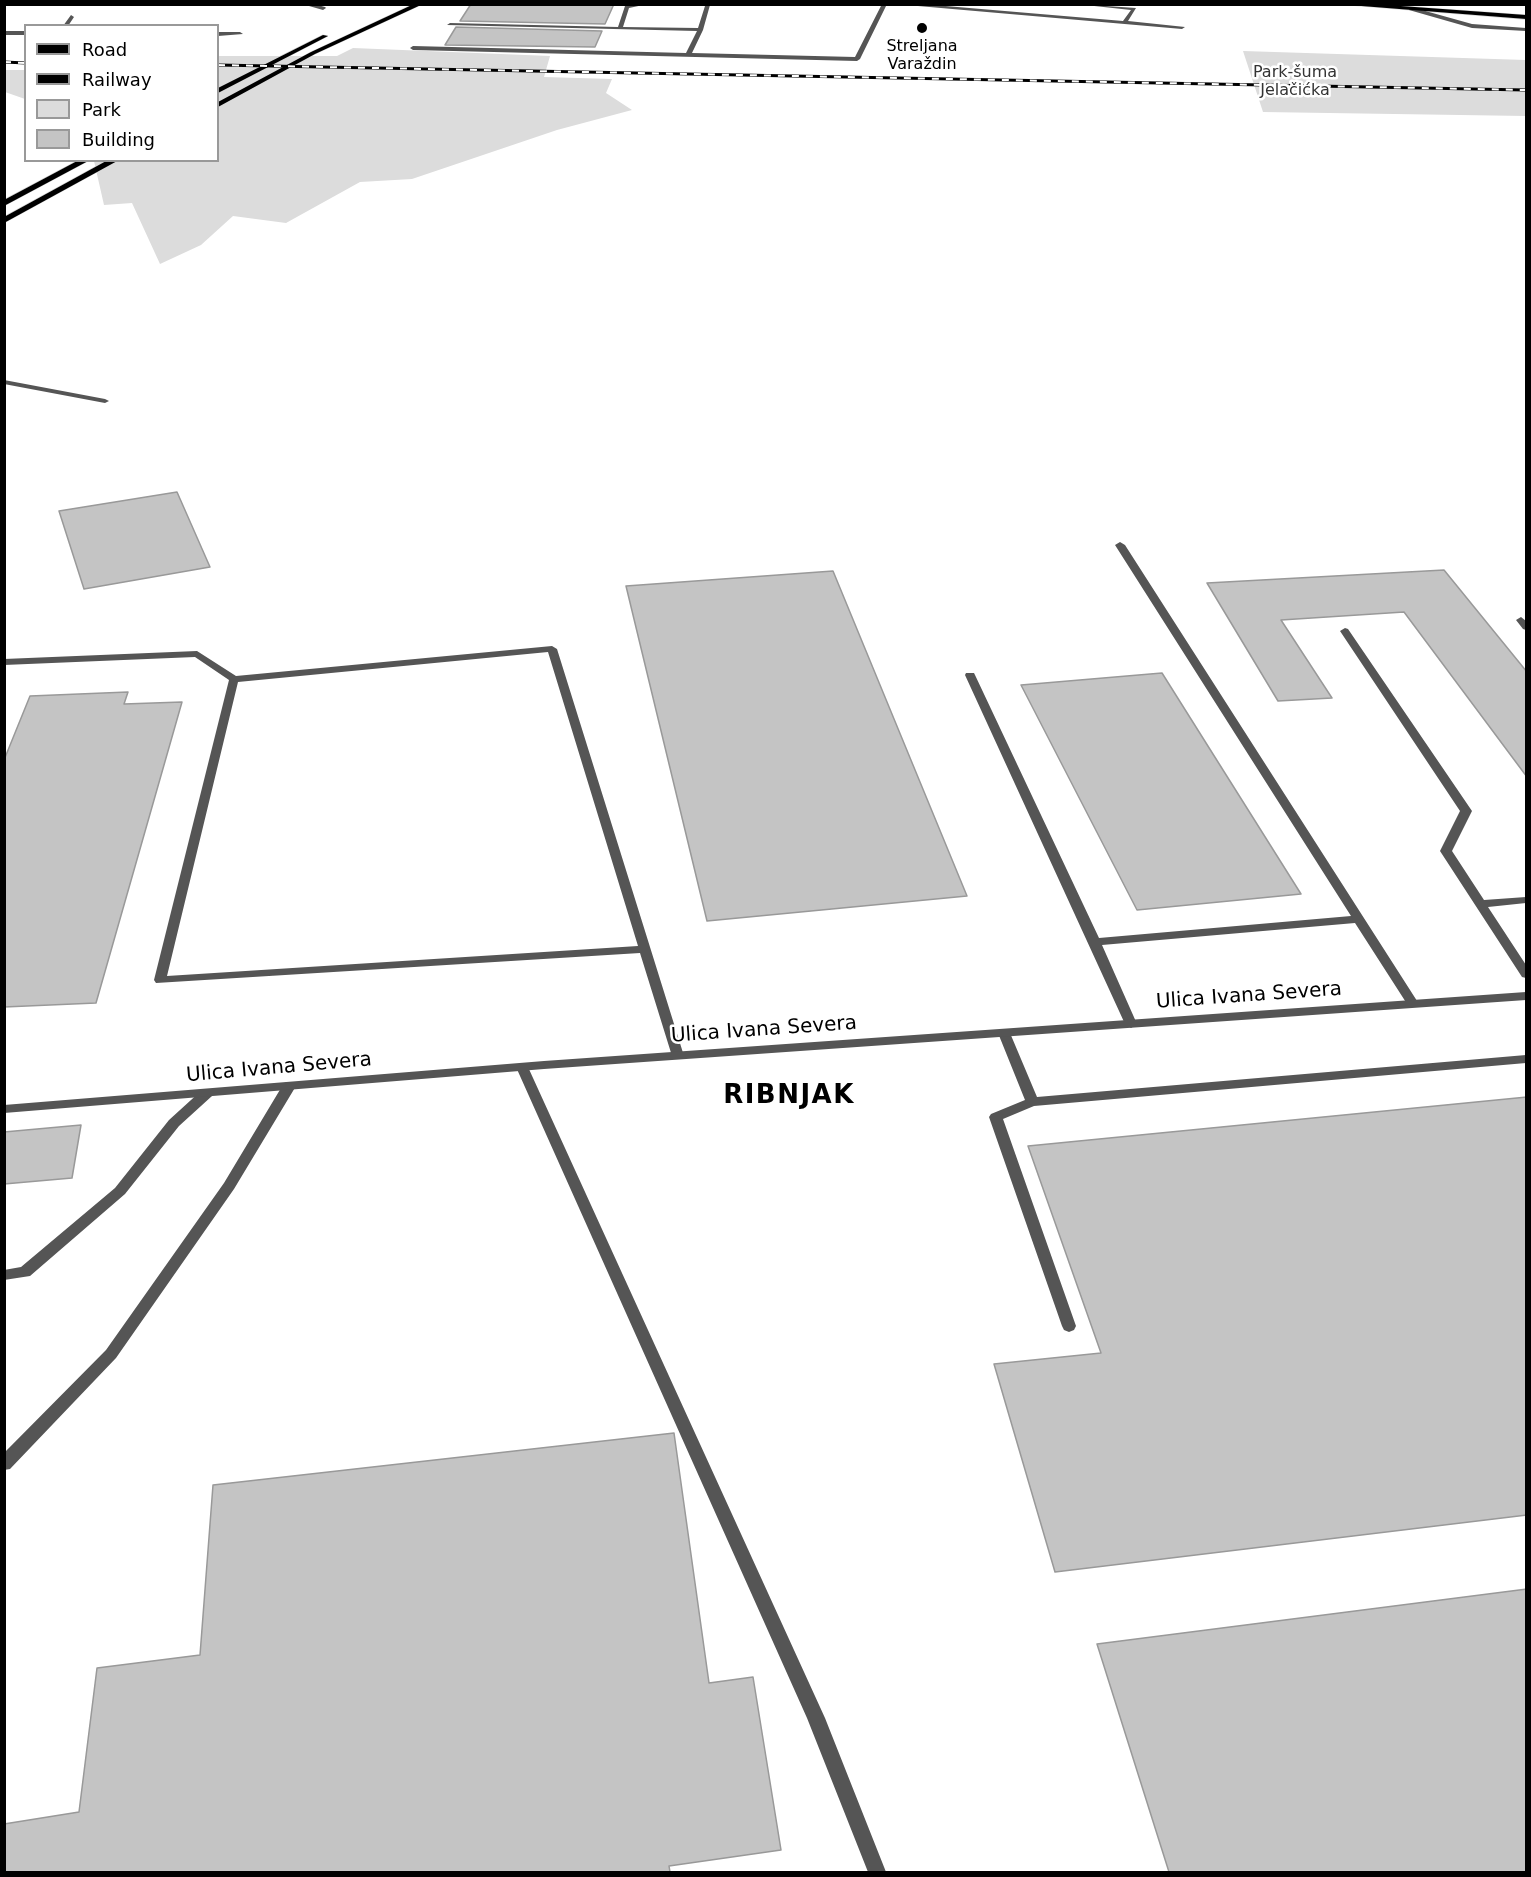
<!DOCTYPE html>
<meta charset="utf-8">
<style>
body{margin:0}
#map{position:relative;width:1531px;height:1877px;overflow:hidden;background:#fff;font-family:"DejaVu Sans",sans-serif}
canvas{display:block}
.frame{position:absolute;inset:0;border:6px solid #000;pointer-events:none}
.legend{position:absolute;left:24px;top:24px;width:195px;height:138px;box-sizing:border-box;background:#fff;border:2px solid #999;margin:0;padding:8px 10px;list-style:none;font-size:18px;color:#000}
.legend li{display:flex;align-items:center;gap:12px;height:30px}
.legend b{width:30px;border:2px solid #999}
</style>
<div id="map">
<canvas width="1531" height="1877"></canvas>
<div class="frame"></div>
<ul class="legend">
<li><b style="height:8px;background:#000"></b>Road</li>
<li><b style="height:8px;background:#000"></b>Railway</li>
<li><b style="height:16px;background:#dcdcdc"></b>Park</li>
<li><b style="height:16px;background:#c4c4c4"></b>Building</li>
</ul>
</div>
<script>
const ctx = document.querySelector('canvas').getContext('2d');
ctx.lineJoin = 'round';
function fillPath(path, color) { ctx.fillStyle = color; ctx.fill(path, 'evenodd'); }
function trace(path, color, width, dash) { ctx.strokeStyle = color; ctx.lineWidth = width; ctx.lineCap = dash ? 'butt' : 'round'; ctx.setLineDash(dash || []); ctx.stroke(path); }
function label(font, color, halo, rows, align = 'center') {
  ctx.font = font + ' "DejaVu Sans",sans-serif'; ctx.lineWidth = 5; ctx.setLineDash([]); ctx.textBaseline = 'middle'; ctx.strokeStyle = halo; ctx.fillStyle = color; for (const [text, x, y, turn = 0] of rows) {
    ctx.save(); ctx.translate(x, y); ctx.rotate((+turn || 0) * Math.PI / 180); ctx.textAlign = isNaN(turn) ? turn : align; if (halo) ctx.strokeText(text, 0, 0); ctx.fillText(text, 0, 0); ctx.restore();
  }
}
const green = new Path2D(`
 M353,48L550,56L544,77L612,79L606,93L632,110L557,130L412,179L360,182L286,223L233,216L201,245L160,264L132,203L104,205L94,161L218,160V56H337Z
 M1243,51L1526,60V116L1263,112Z
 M5,70H25V99L5,92Z`);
const building = new Path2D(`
 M471,4H614L605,24L460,21Z
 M456,27L602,31L595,47L445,45Z
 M177,492L210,567L84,589L59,511Z
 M1444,570L1527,672V777L1404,612L1281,620L1332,698L1278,701L1207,583Z
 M833,571L967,896L707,921L626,586Z
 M1162,673L1301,894L1137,910L1021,685Z
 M128,692L124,704L182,702L96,1003L4,1007V760L30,696Z
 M1527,1097V1515L1055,1572L994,1364L1101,1353L1028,1146Z
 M81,1125L72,1178L4,1184V1132Z
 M674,1433L709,1683L753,1677L781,1850L669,1866L670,1872H4V1824L79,1812L97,1668L200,1655L213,1485Z
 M1527,1589V1872H1169L1097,1644Z`);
const lane = new Path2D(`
 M633,4H648L629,8L623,27L698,28L705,6L703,4L710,5L703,30L692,53L855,57L882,4H887L860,59L857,61L413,50L410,48L413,46L686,53L697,31L447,25L450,23L618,27L625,6Z
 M895,4H922L1123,21L1131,10L1076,4L1136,8L1128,21L1185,27L1182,29Z
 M1411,7L1472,24L1526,28V31L1472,28L1409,10Z
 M71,15L74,17L68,26H63Z
 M218,32H240L243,34L218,36Z
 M4,380L105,399L109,401L105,403L4,384Z
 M1120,542L1125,545L1419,1004L1417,1007H1409L1355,923L1102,945L1137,1024L1131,1028L1125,1024L965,675L966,673H974L975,675L1099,938L1351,916L1115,545Z
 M1521,617L1526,621V630L1523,629L1516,620Z
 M1345,628L1348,629L1472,811L1452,851L1484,900L1526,897V903L1488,907L1526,965V978L1522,977L1440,851L1460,811L1340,631Z
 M552,646L557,649L684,1056L683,1059H673L672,1056L640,953L156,983L154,980L229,680L195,657L4,665V659L197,651L236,676ZM548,652L638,946L167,976L238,682Z
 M1004,1029L1010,1033L1037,1097L1526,1055V1063L1034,1106L1003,1119L1076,1326L1074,1330L1069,1332L1064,1330L1062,1326L989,1117L991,1114L1025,1100L998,1033Z
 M522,1063L528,1067L825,1718L886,1872H868L807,1718L516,1067Z
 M289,1082L296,1086L234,1189L116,1358L10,1469L4,1470V1453L106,1350L224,1183L284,1083Z
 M207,1089L212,1090L214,1093L212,1096L179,1126L125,1194L30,1276L4,1280V1270L21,1267L115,1188L169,1120L202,1090Z`);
const street = new Path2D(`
 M314,4L325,7L326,8L323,10L302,4Z
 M4,31H26V35H4Z
 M1526,992V1000L544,1069L4,1113V1105L544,1061Z`);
const primary = new Path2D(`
 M414,4H423L315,54L218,107V102L311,52Z
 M1336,4H1373L1526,15V19Z
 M323,35L328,36L218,93V88Z
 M79,160H90L4,206V200Z
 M108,160H119L4,223V217Z`);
const rail = new Path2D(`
 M4,62L26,63
 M218,65L1526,90`);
const markers = [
 [922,28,6,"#000"]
];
const farPoinames = [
 ["Streljana",922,47],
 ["Varaždin",922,65]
];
const farParknames = [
 ["Park-šuma",1295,73],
 ["Jelačićka",1295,91]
];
const streetNames = [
 ["Ulica Ivana Severa",1249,996,-4],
 ["Ulica Ivana Severa",764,1030,-4],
 ["Ulica Ivana Severa",279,1068,-5]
];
const districtNames = [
 ["RIBNJAK",789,1096]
];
fillPath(green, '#dcdcdc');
fillPath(building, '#c4c4c4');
trace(building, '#999', 1.5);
trace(primary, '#dbdbdb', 1);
fillPath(lane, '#555');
fillPath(street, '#555');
fillPath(primary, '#000');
trace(rail, '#000', 3);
trace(rail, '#fff', 2, [7]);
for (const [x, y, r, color] of markers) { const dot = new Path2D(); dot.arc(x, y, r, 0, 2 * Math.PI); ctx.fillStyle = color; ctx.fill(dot); trace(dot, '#fff', 2); }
label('16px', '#000', '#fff', farPoinames);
label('16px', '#333', '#fff', farParknames);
label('20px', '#000', '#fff', streetNames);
ctx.letterSpacing = '1.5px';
label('bold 26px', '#000', '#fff', districtNames);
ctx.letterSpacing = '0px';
</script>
